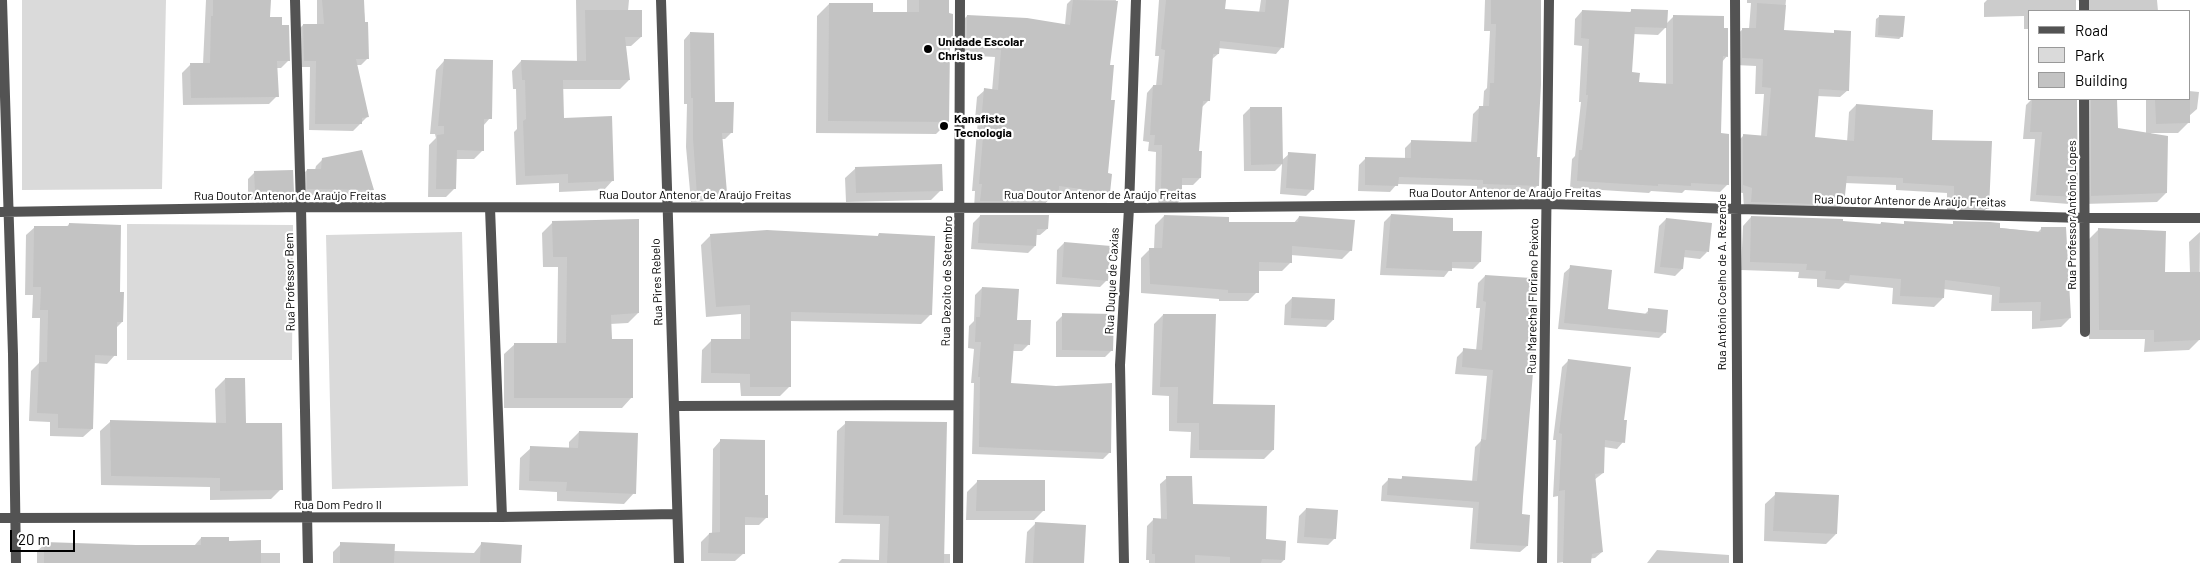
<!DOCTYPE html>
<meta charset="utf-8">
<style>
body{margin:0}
#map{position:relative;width:2200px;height:563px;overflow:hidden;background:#fff;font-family:Barlow,sans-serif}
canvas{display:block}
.legend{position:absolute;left:2028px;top:10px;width:162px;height:90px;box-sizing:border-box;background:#fff;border:1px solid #999;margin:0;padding:6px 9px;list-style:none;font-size:15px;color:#000}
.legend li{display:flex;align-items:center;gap:10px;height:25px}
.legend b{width:25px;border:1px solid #999}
.scale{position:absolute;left:10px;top:530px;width:65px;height:22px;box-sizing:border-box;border:2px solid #000;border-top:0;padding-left:6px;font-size:15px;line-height:18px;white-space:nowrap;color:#000;-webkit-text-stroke:4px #fff;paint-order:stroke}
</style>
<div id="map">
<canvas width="2200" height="563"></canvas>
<ul class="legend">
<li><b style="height:6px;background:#535353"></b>Road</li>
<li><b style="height:14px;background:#dadada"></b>Park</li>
<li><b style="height:14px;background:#c3c3c3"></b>Building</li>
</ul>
<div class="scale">20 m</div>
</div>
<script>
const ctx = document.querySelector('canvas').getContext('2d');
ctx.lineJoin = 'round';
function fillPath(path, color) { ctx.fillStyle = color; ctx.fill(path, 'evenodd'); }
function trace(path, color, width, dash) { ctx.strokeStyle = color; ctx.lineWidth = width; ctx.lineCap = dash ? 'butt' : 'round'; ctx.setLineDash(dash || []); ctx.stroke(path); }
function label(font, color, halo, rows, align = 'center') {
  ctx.font = font + ' Barlow,sans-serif'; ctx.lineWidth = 4.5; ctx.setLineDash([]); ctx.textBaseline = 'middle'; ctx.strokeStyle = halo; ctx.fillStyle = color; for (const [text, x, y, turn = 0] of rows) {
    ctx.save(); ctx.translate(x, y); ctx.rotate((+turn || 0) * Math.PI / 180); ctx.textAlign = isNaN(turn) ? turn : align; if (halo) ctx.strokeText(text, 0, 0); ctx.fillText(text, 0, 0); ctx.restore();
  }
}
const green = new Path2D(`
 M22,0H166L162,189L22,190Z
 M127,224L293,225L292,360H127Z
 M462,232L468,486L332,489L326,235Z`);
const shadow = new Path2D(`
 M206,0H270L269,18L281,26L289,60L281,68H276L277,96L269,104L183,105L182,73L190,65L203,64Z
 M317,0H363L368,58L361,65H356L367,117L353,131L309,130L310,67H299L296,32L303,25H317Z
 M573,0H629L628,11L641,37L631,46H625L629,80L620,89H562L563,119L613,180L604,190L559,192V183L516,185L514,132L517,129L516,89H513L512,71L521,61L577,62L576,0Z
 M907,0H948L952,47L948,50V122L936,134L816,133L817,16L829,4L872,13L907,14Z
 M1071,0H1116L1109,66L1107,174L1109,192L1102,199L1055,193L1041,208H974L975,191H972L978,119H975L977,97L985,90L992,91L995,57L960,55V23L967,16L1065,25L1067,4Z
 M1159,0H1225L1224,10L1259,13L1261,0H1287L1282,47L1276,54L1218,48V54L1211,60L1208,101L1201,108L1198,152L1200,178L1193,185H1181L1180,200L1174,207H1158L1159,195H1155L1156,152L1148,151L1149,142L1143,141L1147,93L1153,86H1156L1159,56H1155Z
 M1485,0H1539L1535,158L1538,185L1531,192L1477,191V186L1397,184L1390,192L1358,191L1359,165L1366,158L1405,159V148L1412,141L1471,143L1473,114L1480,107H1483L1484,91L1487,88L1490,31H1484Z
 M1747,0H1786L1783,31L1832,34L1835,32L1848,90L1840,97L1817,96L1814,138L1847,142L1849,112L1856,105L1930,142L1987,208L1980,215H1947V193L1896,190V185L1845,183L1843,204L1836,212L1744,209L1743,193L1736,192V143L1743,136L1761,137L1764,94H1755L1756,66L1735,65V36L1743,29H1749L1751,3H1747Z
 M1987,0H2076V11H2029V29H2024V16L1984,17V3Z
 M2077,0H2157L2158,11H2084L2081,1Z
 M1632,10L1666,24L1674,16L1723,29L1727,56L1722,62L1720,134L1728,184L1720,192L1685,190L1682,193L1651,191L1649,193L1570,188L1572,159L1575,156L1581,102H1579L1582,46L1574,45L1575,19L1582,11L1629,13ZM1666,27V85L1638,83L1631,74L1633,34L1658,35Z
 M1880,16L1902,36L1899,39L1875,37L1876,19Z
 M690,33L713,103L732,132L725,139H722L726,193L719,200L691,202L686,147L687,104H684V40Z
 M444,61L490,118L483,126V150L474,159H456L455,188L446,197H428L429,145L436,138L435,134H430L436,70Z
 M2189,91L2199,92L2197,109L2189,116V122L2178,133H2151L2166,193L2157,202L2083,204V99H2116L2117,129L2146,134V99H2189Z
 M2032,99L2076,100V197L2069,204L2030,201L2035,139H2023L2026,105Z
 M1250,108L1281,161L1289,154L1313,189L1306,196L1280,194L1282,164L1275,171H1244L1243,115Z
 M323,159L373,190L366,196L301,195L300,177L307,170H315L316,166Z
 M856,168L941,190L931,200L846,202L845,178Z
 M255,172L292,192L285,199L248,200V179Z
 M1391,215L1480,262L1473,269L1451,268L1444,277L1380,275L1384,222Z
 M980,216L1047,229L1040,235H1035V246L1028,253L971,249L973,223Z
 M1164,216L1228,223L1293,224L1299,217L1351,250L1342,259L1291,255V262L1282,271H1258L1257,292L1248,301H1219V299L1141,293V258L1150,249H1154L1155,225Z
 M1751,217L1879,225L1881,223L1902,225L1905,223L1951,225L1954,223L2038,232L2042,228L2070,318L2061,327L2032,329V311H1991L1992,295L1943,289V298L1934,307L1892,304L1893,288L1845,283L1839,289L1817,287V279L1798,278L1799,272L1741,270L1743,226Z
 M1666,219L1707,252L1700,259L1683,257L1682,269L1675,276L1654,273L1659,226Z
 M552,223L638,313L628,323L610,324L611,340L632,397L622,408H504V354L515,344H557L558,267H543L542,233Z
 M69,224L119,293L122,322L116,328L115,355L107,364L94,363L92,429L83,437L50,436V422L29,421L31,371L39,363L40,318H32L33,295H25L26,235L35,227L66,228Z
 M2099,229L2164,273H2190L2189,242L2200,232L2199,340L2189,350L2144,352L2145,339H2089V239Z
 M879,234L931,314L921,324L790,321V386L780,396H741L740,383H701L702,350L712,340H741V314L706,317L701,245L711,235L877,237Z
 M1064,243L1107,280L1100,287L1056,284L1057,250Z
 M1571,267L1606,310L1644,315L1649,310L1665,332L1659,338L1558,329L1564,273Z
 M1485,276L1527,546L1520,552L1470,549L1473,508L1381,501L1382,486L1389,479L1400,480L1403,477L1472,482L1475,447L1481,441L1487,376L1455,374L1457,357L1464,350L1476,351L1480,308H1476L1478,283Z
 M982,288L1016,321L1029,344L1022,351H1012L1010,384L1110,452L1103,459L972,454L974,383H971L974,349L968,348L969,326L974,321L975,295Z
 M1292,298L1333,320L1326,327L1284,325L1285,305Z
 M1063,315L1112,350L1105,357H1056V322Z
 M1163,315L1212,406L1273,450L1264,459L1190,458L1191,432L1169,431V396L1152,395L1154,324Z
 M1569,360L1623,422V442L1617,449L1604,447L1603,473L1594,480L1602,552L1595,558L1557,563L1558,496L1553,497L1556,440H1553L1562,367Z
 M225,379L245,425L281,489L271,499L210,500V487L101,485L100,431L110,422L216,424L215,389Z
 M846,423L943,554H950V563H838L842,559L879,560L880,524L835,523L837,431Z
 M579,432L634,493L624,504L557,501V492L519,490L520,458L531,448L569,449V442Z
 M721,440L764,496L767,517L759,525H744V553L735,561H701V542L709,534H712L713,449Z
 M1167,478L1192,505L1265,541L1284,560L1281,563H1149V560H1146L1147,526L1154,519L1161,520L1160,484Z
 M977,482L1044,510L1034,520H966L967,492Z
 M1776,494L1836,534L1826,544L1764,541L1765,504Z
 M1306,509L1335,538L1328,545L1297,543L1299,516Z
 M1036,523L1082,563H1025L1027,532Z
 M201,538L228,542L260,553H280V563H37V551L45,544L194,546Z
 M482,543L519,563H333V552L341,544L394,551L474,553Z
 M1657,550L1729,555V563H1647Z`);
const building = new Path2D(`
 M213,0H271L270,17H282V25H289L290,61H277L279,97L191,98L190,63H210L211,16H213Z
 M322,0H364L365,22H368L369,59H356L369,117L362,118V124H315L316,61H304L303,24H324Z
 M919,0H949V13L953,14V47H950L949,122L828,121L829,3H873V12H919Z
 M1073,0L1118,1L1110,65H1114L1111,100H1115L1108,173L1112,174L1110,193L1059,186V192L1050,191L1049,201H980L982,184H979L985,113L982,112L984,88L998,90L1001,50L967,48V15L1027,18L1070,25Z
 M1166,0H1226L1225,9L1265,12L1266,0H1289L1284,48L1220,41L1219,54H1213L1210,101H1203L1199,151H1202L1201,178H1182V201H1164L1165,189H1161L1162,145H1154L1155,135H1150L1153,85H1162L1165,50L1161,49Z
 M1491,0H1541V85L1537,157H1540L1539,186L1483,184V180L1399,177L1398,186L1365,185V157L1411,158V140L1477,142L1479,106H1489L1490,83H1494L1496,24H1491Z
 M1757,3L1786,5L1784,30L1834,33V30L1851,31L1849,91L1819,89L1815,137L1854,141L1856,104L1933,110L1932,140L1992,141L1989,209L1954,208V186L1903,183V178L1847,176L1844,205L1751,202L1752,188L1743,185V134L1767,136L1771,88L1762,87L1763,59L1742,58V28H1756Z
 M1631,9L1668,10L1667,28L1635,27L1632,72L1640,73L1639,82L1673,84V15L1724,16V28H1728V57L1723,56L1721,133L1729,134V185L1691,183V186L1658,184V186L1577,181L1579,150H1582L1588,95H1586L1589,39L1581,38L1582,10L1631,12Z
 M585,10H642V37H625L630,80H563L564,118L612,116L614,181L568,183V174L525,176L523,121L526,119L525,80H522L521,60L586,61Z
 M1879,15L1905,16L1903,37L1878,35Z
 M690,32L714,33L715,102H734L733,133H722L727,193L697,196L693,139V98H691Z
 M444,59L493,60L492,119H484V151L457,150L456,189H436L437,135L444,134V126H438Z
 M2032,99H2077L2078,197L2036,195L2042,132H2030Z
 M2091,99H2117L2118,128L2168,136L2167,193L2091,196Z
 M2155,99H2190V123L2156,124Z
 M1250,107H1282L1283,164L1251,165Z
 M362,150L374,190L307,189V169H321L322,158Z
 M1288,152L1316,154L1314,190L1286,188Z
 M942,164L943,191L856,193L855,167Z
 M293,170L294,192L255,193L254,171Z
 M1391,214L1453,218V231H1482L1481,262H1452V271L1386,268Z
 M980,215H1049L1048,229H1037L1036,246L978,243Z
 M1164,215L1229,217V222H1298L1299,216L1355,220L1352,251L1292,246V263L1259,262V293H1228V290L1150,284L1149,248H1162Z
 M1751,216L1843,219V221L1881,224V222L1904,224V221L1953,224V221L1990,222L2000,223V228L2041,232V227H2066L2071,318L2040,321L2041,302L1999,303L2000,287L1945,280L1944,298L1900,296L1901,279L1850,275L1849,281L1825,279L1826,271L1806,270L1807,264L1750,262Z
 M1666,218L1712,223L1709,252L1685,250L1683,269L1660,267Z
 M639,219V313L611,315L612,339H633V398H514V343H566L567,257H553L552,221Z
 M69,223L121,225L120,292H124L123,322H117V356L95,355L93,429L58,428V414L37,413L39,362H47L48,310H40L41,287H33L34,226H69Z
 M2098,228L2166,231L2165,272H2200V340L2154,342V330H2099Z
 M767,230L878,236L879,233L935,236L932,315L791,312V387H750V374L711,373V339H750V305L716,307L710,234Z
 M1064,242L1111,246L1108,281L1062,277Z
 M1570,265L1612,270L1608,309L1648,314V308L1668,310L1666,333L1564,323Z
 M1485,275L1531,278L1529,309L1538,310L1523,497L1522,514L1530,515L1528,546L1476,543L1479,502L1387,495L1388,478L1402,479V476L1477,481L1481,439L1486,440L1493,370L1462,367L1463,348L1482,350L1486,302L1483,301Z
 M982,287L1019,289L1017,320H1031L1030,345L1014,344L1011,383L1056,386L1112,383L1111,453L979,447L980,377H978L981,342H975L976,317H980Z
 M1292,297L1335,299L1334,320L1291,318Z
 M1062,313L1114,314L1113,351L1062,350Z
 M1163,314H1216L1213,404L1275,405L1274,450H1199V423H1177L1178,387H1160Z
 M1568,359L1631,367L1624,420H1627L1625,443L1605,440L1604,473L1595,474L1603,552L1592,554L1591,563H1563L1565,490L1559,491L1562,434L1559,433Z
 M225,378H245L246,423H282L283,490L220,491V478L111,476L110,420L226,423Z
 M845,421L947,422L944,563H887L889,516L843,515Z
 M579,431L638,433L636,494L566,491L567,482L529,481L530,446L578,448Z
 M720,439L765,440V495H768V518L745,517V554L708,553L709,533L720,532Z
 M1166,476H1192L1193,504L1267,506L1266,539L1286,541L1285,560L1262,559L1261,563H1230V557L1195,555V563H1155V554H1152L1153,518L1167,519Z
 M977,480H1045V511H976Z
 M1775,492L1839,495L1837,534L1773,531Z
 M1306,508L1338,510L1336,539L1304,537Z
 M1035,522L1086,525L1084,563H1033Z
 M201,537H229V541L261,540V563H44V542L136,545H201Z
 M340,542L395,544L394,563H340Z
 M481,542L522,545L521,563H480Z`);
const street = new Path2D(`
 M2,0L13,354L16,563
 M295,0L301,207L308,563
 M661,0L679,563
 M1735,0L1738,563
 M2084,0V11
 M2084,99L2085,332
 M490,208L502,517
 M0,212L301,207L1129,208L1547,204L2085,218H2200
 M675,406L957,405
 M0,518L502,517L676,514
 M958,563L960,0
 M1124,563L1120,365L1129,208L1136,0
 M1542,563L1549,0`);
const markers = [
 [928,49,5,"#000"],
 [944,126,5,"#000"]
];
const poiNames = [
 ["Unidade Escolar",938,42],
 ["Christus",938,56],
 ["Kanafiste",954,119],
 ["Tecnologia",954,133]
];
const streetNames = [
 ["Rua Doutor Antenor de Araújo Freitas",1505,193],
 ["Rua Doutor Antenor de Araújo Freitas",695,195],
 ["Rua Doutor Antenor de Araújo Freitas",1100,195],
 ["Rua Doutor Antenor de Araújo Freitas",290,196],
 ["Rua Doutor Antenor de Araújo Freitas",1910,201,1],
 ["Rua Professor Antônio Lopes",2072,215,-90],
 ["Rua Dezoito de Setembro",947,281,-89],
 ["Rua Duque de Caxias",1112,281,-87],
 ["Rua Professor Bem",290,282,-91],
 ["Rua Pires Rebelo",657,282,-92],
 ["Rua Antônio Coelho de A. Rezende",1722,282,-90],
 ["Rua Marechal Floriano Peixoto",1533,296,-89],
 ["Rua Dom Pedro II",338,505]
];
fillPath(green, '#dadada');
fillPath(shadow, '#0003');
fillPath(building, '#c3c3c3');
trace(street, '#535353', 10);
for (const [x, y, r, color] of markers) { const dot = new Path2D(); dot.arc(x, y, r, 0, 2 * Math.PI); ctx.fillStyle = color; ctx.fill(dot); trace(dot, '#fff', 2); }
label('bold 12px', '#000', '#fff', poiNames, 'left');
label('12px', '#000', '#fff', streetNames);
</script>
